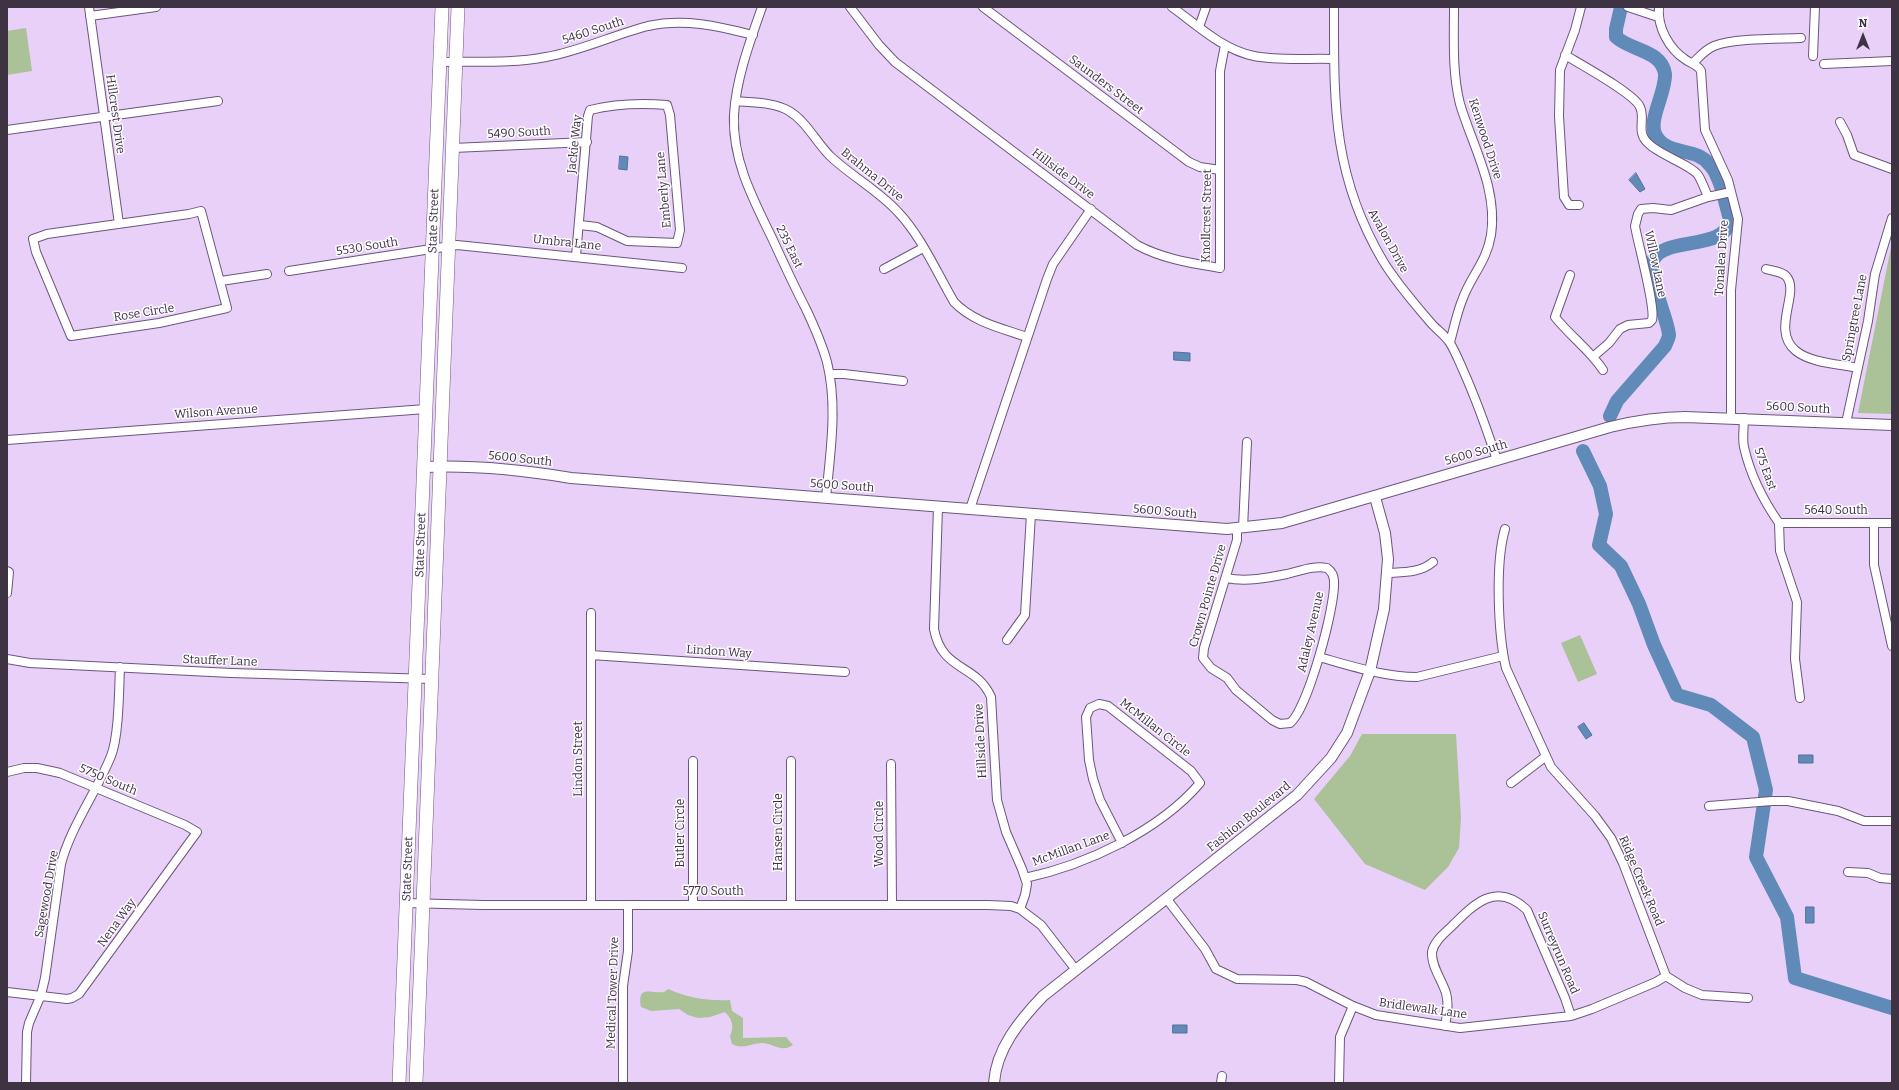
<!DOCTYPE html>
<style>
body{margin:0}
#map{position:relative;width:1899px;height:1090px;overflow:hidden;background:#e8d0f9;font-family:Bitter,serif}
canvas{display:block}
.frame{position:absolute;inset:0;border:8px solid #3d3343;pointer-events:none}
.north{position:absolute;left:1843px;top:16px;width:40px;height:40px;-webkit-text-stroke:3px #fdfbff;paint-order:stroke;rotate:0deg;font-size:11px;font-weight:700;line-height:16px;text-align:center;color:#3d3343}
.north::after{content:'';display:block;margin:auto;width:14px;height:18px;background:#3d3343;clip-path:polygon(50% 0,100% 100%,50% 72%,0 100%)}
</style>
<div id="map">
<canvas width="1899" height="1090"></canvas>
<div class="frame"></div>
<div class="north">N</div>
</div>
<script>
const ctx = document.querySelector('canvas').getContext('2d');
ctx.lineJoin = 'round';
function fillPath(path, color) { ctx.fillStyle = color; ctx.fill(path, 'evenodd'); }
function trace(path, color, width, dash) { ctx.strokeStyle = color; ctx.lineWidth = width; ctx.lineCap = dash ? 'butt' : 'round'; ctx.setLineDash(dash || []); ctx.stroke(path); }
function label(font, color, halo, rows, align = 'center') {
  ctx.font = font + ' Bitter,serif'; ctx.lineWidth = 3; ctx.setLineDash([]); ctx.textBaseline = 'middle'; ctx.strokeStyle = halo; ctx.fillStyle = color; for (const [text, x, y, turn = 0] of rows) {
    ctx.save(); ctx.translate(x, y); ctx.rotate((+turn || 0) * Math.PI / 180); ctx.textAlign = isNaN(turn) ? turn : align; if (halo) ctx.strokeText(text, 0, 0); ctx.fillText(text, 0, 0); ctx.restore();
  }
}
const green = new Path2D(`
 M26,28L32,71L7,75V31Z
 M1892,242V414L1858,413Z
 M1580,635L1597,674L1578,682L1561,643Z
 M1362,734H1456L1461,818L1459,848L1448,867L1425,890L1365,864L1314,799L1350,756Z
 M668,989C688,998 707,1001 730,1000L732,1011L743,1018V1038L786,1037L793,1045C782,1053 774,1044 763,1043C751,1043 744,1050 732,1044L730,1036C734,1027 733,1020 725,1012L710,1017L698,1018L688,1015L679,1009L651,1011L641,1007C637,984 651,994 664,992Z`);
const water = new Path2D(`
 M620,156L628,157L627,170L619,169Z
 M1636,173L1645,189L1640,192L1629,180Z
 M1174,352L1190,353V361L1174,360Z
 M1584,723L1592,735L1586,739L1578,727Z
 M1799,755H1813V763H1799Z
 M1806,907H1814V923H1806Z
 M1173,1025H1187V1033H1173Z`);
const river = new Path2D(`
 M1610,416L1617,401L1665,346C1666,343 1669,338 1669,335C1668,318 1644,271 1655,257C1670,237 1727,250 1730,219C1725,203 1721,177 1710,165C1696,146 1668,157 1656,136C1647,121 1666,93 1665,74C1662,50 1631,51 1616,37V29L1621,7
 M1583,451L1600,486L1606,514L1599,545L1621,566L1639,604L1654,645L1677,695L1711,705L1753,737L1766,790L1756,857L1787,917L1795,978L1892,1008`);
const minor = new Path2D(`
 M89,7L119,224
 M762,7C750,41 736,79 734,115C732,160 753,199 772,238C783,262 794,286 806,309C814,326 822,344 827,362C838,406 830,454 826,498
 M850,7L879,45L895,62L1137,245C1163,259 1191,263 1220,268V71L1225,45
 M983,7L1189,162L1200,167L1220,170
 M1172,7C1197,25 1223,50 1254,56C1280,61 1308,58 1334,59
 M1334,7C1334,103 1332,175 1383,261C1397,284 1414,303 1431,323C1437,330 1445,335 1450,343C1455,351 1459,361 1463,370C1476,399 1487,430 1497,460
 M1628,7L1658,17
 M1659,7C1657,27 1669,49 1686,60C1692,64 1698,65 1701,71L1705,130L1728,180L1738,219L1731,290V418
 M90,16L156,7
 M1199,27L1206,7
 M1565,55C1580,64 1635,94 1640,107C1646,119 1635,132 1649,144C1660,155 1691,165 1698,175C1702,181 1705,190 1708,197L1671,210L1653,208L1641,209L1638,214L1635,226C1638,244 1656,308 1652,320L1649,323L1628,325L1620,329L1609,343L1594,356
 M1813,56L1815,7
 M440,62C475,61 511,64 546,57C581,51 613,35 648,26C684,18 718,26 753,35
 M1693,63C1699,57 1706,49 1714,46C1734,38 1779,39 1801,38
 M1824,64L1892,61
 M736,101C753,103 774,102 789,111C806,121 816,142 830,156C851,176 878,190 898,212C921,236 937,273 954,302C973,322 1001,328 1027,337
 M1840,122L1847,135L1854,155L1892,169
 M7,130L218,101
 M453,148L587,142
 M1708,197L1731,192
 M1579,205H1569L1564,197L1559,116L1560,70L1575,30L1581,7
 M201,211L227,308L159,323L71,336L36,252L33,239L47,234L189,214Z
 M576,256L588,116L590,110C614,104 643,103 667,105L670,115L680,230L677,243L627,241L597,227L580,225
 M884,269L923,248
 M1766,269C1772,271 1781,271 1786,276C1801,292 1770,330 1796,351C1811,363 1839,364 1858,368
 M289,271L457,245L682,268
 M1570,275L1555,317C1570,336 1590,350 1603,370
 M221,281L267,274
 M1450,342C1454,328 1457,312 1463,298C1471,276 1487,261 1491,235C1498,189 1473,147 1460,104C1452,72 1454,39 1454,7
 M830,374H844L903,381
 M1744,418C1744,428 1742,438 1744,447C1750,474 1763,500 1779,523
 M1846,423L1868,321L1875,274L1892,218
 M7,440L426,409
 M938,507L934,629C942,672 976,663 991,697L997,800L1006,832L1022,869L1027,884L1025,895L1020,909L1041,925L1076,970
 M970,509L1047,279L1053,264L1091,209
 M1779,523L1780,551L1797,602L1795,659L1800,698
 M1779,523H1892
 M1874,523V565L1892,646
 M1243,528L1247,442
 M1505,529C1495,563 1498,634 1506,668L1551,767L1595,816L1611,838L1623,863L1666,976
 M7,571L9,572L7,593
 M1387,573C1404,572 1420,573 1433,562
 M1226,578C1246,582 1267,578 1287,574C1300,571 1314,565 1327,568C1331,571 1334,575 1334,581C1336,604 1308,709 1290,723L1280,724L1272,720L1236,690L1227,678L1211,668L1203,658L1204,648L1237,540V529
 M591,613V904
 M1007,640L1025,615L1031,514
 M591,655L845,672
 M1319,657C1351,666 1384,677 1417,677L1503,656
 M7,659L30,663L231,673L432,679
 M693,761V904
 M891,764L892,904
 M7,772L24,768H37L60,773L185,825L197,832L79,994L72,998L67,999L7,992
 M1511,783L1545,757
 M1709,806L1772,801H1788L1838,811L1864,821H1892
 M1848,872L1868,873L1880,878L1892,879
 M1025,878C1086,865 1159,831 1200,783L1191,771L1108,706L1099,704L1090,708L1086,717L1089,760L1093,779L1100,800L1122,843
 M1166,898L1205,949L1216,969L1237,979L1297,980L1306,982L1353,1006L1376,1015L1460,1028L1571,1016L1592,1009L1656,982L1666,976
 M406,903L483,905H988L1011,906L1020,909
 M791,904V761
 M1666,976L1685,988L1702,995L1748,998
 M1445,1026C1447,1015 1449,1004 1446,993C1442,980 1431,966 1432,952C1434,941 1445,933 1452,926C1475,903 1497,881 1527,910L1565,998L1571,1016
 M26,1083L27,1032L29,1023L41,995L45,978L61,864C70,828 97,791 111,756C119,736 119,690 120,667
 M623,1083V986L628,951V905
 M1221,1083L1222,1076
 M1339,1083L1340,1037L1353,1006`);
const tertiary = new Path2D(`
 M424,467C473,465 523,470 571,478L1227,529L1282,523L1610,427C1635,421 1659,417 1685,417L1892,425
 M994,1083C996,1049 1020,1020 1043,996L1297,795L1331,758L1347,733L1370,671L1384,609L1388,559L1385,533L1375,497`);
const primary = new Path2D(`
 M399,1083L442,7
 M416,1083L458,7`);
const streetNames = [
 ["5460 South",593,31,-18],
 ["Saunders Street",1106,85,37],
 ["Hillcrest Drive",115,114,82],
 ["5490 South",519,133,-3],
 ["Kenwood Drive",1485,139,72],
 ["Jackie Way",575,144,-84],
 ["Hillside Drive",1063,174,37],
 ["Brahma Drive",872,175,39],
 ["Emberly Lane",664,190,-95],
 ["Knollcrest Street",1207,216,-89],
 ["State Street",434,221,-88],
 ["Avalon Drive",1388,241,61],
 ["Umbra Lane",567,243,6],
 ["5530 South",367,247,-9],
 ["235 East",789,247,64],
 ["Tonalea Drive",1722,258,-86],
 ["Willow Lane",1655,264,78],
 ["Rose Circle",144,313,-9],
 ["Springtree Lane",1855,318,-79],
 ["5600 South",1798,408,3],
 ["Wilson Avenue",216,412,-4],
 ["5600 South",1476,453,-16],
 ["5600 South",520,459,6],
 ["575 East",1765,469,70],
 ["5600 South",842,486,4],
 ["5640 South",1836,511],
 ["5600 South",1165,512,5],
 ["State Street",421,545,-88],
 ["Crown Pointe Drive",1208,596,-74],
 ["Adaley Avenue",1311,632,-77],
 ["Lindon Way",719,652,4],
 ["Stauffer Lane",220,661,2],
 ["McMillan Circle",1155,728,38],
 ["Hillside Drive",981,741,-93],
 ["Lindon Street",579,759,-90],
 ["5750 South",108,780,23],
 ["Fashion Boulevard",1249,817,-39],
 ["Hansen Circle",779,832,-90],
 ["Butler Circle",681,833,-90],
 ["Wood Circle",880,834,-90],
 ["McMillan Lane",1071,849,-20],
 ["State Street",408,869,-88],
 ["Ridge Creek Road",1641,881,67],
 ["5770 South",713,892],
 ["Sagewood Drive",47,894,-80],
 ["Nena Way",117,923,-54],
 ["Surreyrun Road",1558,953,67],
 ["Medical Tower Drive",613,993,-88],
 ["Bridlewalk Lane",1423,1009,8]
];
fillPath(green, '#abc198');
fillPath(water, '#608ab8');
trace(water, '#567095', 1);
trace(river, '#608ab8', 14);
trace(minor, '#6c577b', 10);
trace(tertiary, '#6c577b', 12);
trace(primary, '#6c577b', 14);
trace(minor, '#fff', 8);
trace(tertiary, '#fff', 10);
trace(primary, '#fff', 13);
label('12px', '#3d3343', '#fdfbff', streetNames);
</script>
